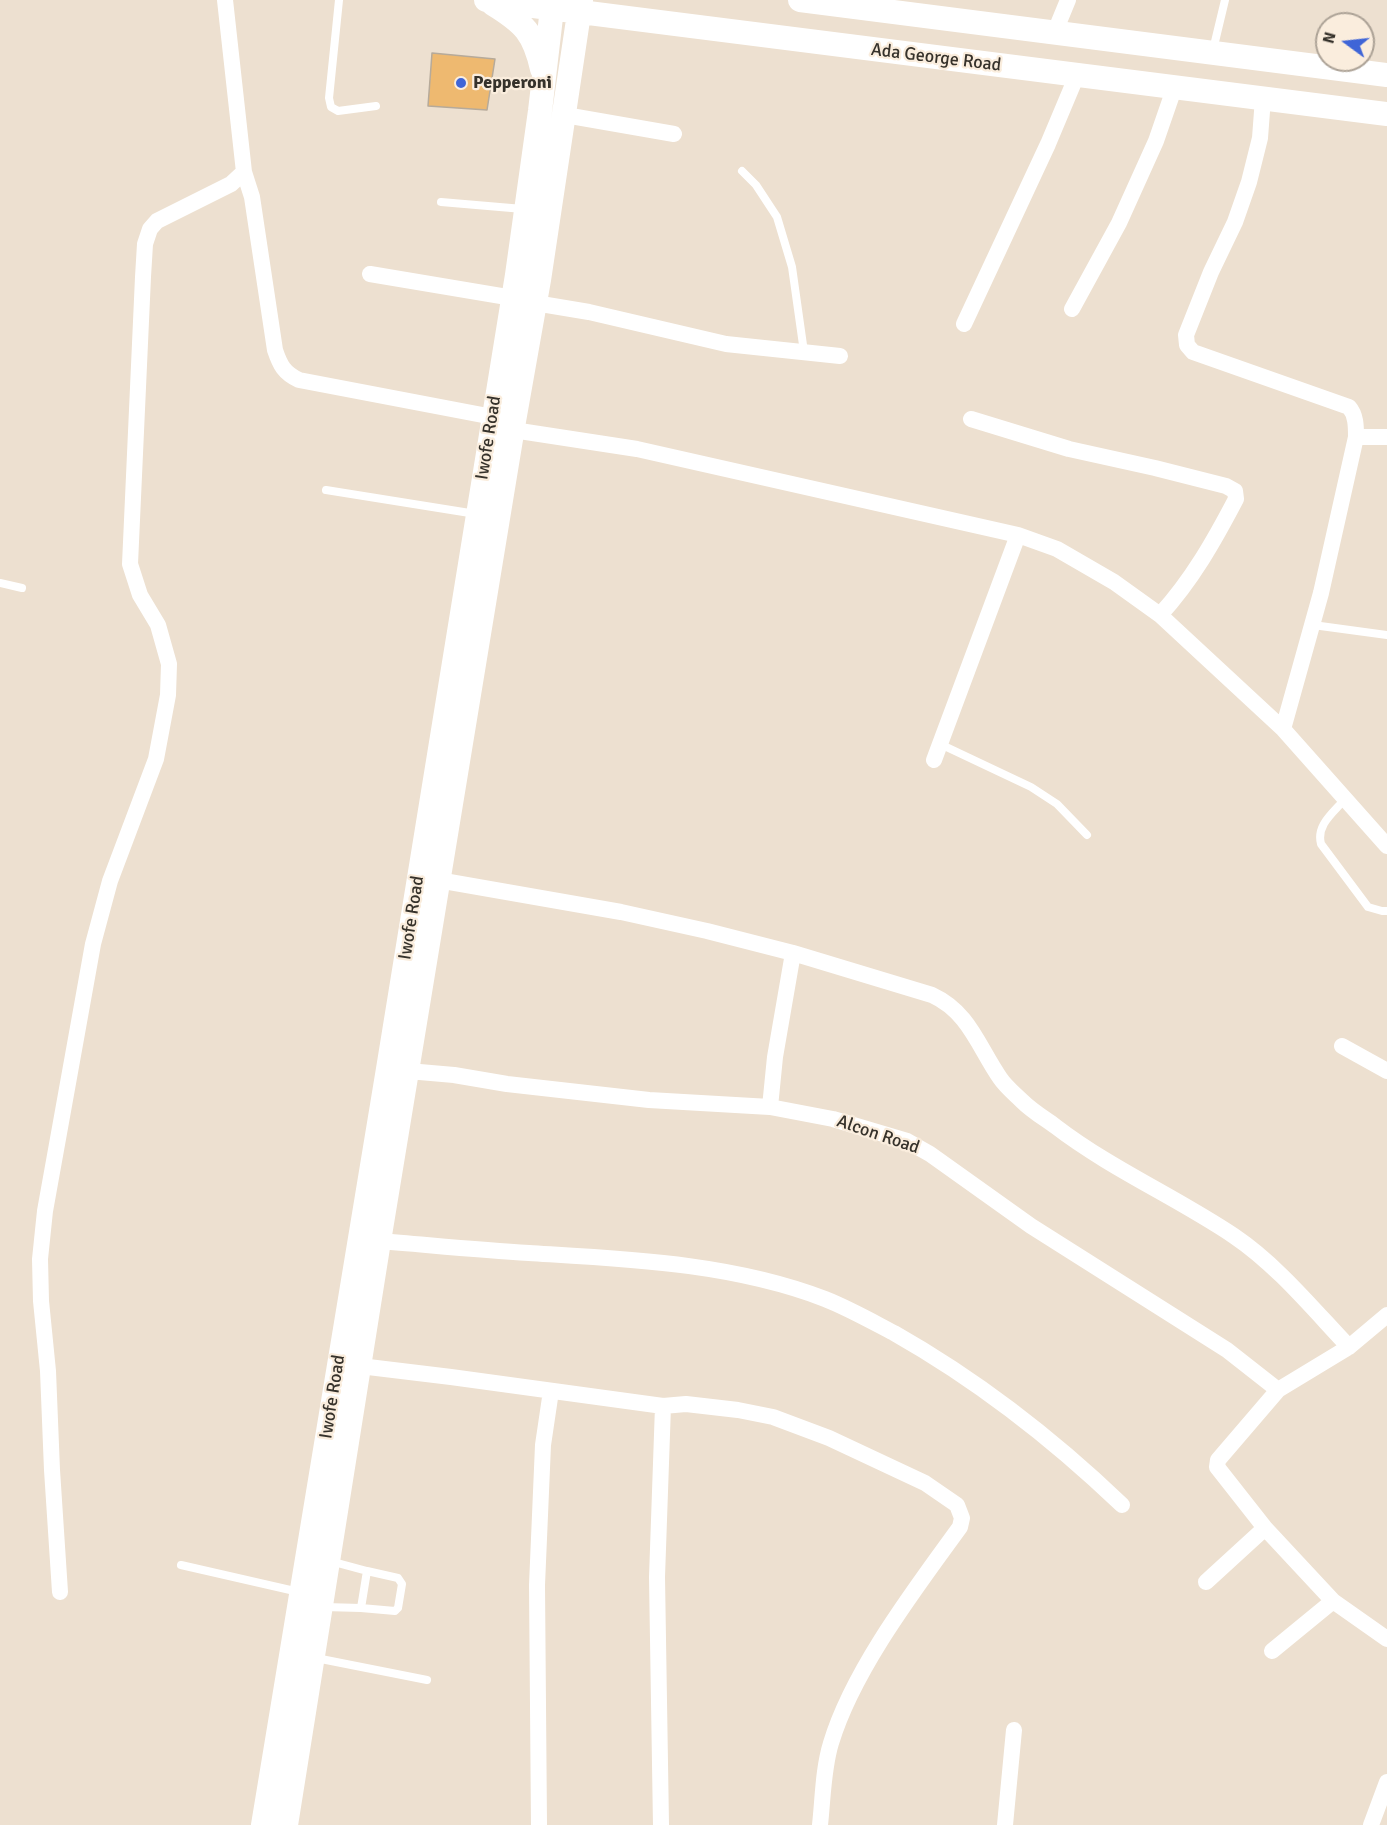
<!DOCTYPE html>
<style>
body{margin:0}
#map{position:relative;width:1387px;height:1825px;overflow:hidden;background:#ede0d0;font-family:Signika,sans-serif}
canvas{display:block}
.north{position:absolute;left:1315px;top:12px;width:60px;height:60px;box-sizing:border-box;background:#faeddd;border:2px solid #aca296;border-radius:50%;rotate:285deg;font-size:16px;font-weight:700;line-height:24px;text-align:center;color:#36322b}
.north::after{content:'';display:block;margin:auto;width:21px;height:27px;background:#3f65d7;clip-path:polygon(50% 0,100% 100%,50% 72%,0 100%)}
</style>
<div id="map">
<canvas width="1387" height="1825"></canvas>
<div class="north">N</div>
</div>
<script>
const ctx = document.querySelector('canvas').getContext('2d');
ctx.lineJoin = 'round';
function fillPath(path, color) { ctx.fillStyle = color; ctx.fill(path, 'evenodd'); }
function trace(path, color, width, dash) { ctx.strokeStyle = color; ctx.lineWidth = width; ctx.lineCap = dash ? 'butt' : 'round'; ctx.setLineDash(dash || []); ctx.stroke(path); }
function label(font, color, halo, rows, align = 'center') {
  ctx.font = font + ' Signika,sans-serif'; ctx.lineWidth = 4.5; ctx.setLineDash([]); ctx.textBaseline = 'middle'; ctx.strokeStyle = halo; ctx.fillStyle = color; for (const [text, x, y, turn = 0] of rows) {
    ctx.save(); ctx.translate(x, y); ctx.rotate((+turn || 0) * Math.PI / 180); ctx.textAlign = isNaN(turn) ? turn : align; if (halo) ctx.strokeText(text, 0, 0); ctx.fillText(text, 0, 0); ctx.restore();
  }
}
const building = new Path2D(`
 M432,53L495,59L487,110L428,106Z`);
const lane = new Path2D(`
 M339,0L329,98L331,107L338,111L376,106
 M1213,50L1225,0
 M742,171L756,185L777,217L792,267L804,352
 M441,202L523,209
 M326,490L476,514
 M0,583L22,588
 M1313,625L1387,635
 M940,744L1031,787L1057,804L1087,835
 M1345,799C1333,813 1316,825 1321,844L1368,907L1382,911H1387
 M181,1565L299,1592
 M324,1607L361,1608L367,1571L330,1561
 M361,1608L395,1611L398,1608L402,1584L398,1578L367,1571
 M316,1658L427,1680`);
const street = new Path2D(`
 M225,0L244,172L252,197L275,350C280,365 284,373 299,380L493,417
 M1054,34L1068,0
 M1263,98L1260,138L1249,182L1235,222L1211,272L1186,335L1187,345L1193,352L1349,407C1356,415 1356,426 1356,437L1321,593L1283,729
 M565,115L674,134
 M370,274L513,298
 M535,303L589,312L726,344L840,356
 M1072,309L1119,223L1156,141L1175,86
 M964,324L1048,144L1077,75
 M971,419L1069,449L1155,468L1226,486L1235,491L1236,499C1214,541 1192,580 1160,615
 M513,430L637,449L1018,535L1057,549L1114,582L1160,615L1283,729L1387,846
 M1356,437H1387
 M934,760L1018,535
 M438,880L621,912L707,931L793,953L932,995C969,1012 978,1046 1000,1078C1006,1087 1015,1094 1022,1101C1032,1111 1044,1118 1055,1126C1111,1169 1176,1197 1234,1236C1277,1265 1313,1309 1349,1347
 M1342,1046L1387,1071
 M408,1071L454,1075L507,1084L649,1100L770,1107L833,1119L907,1141L930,1154L1031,1226L1227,1350L1278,1390
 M770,1107L775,1057L793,953
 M379,1241C429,1245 479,1250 529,1253C626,1259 732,1263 825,1299C848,1308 871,1321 894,1333C977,1380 1053,1439 1122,1505
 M1387,1315L1349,1347L1278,1390L1218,1460L1217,1467L1265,1528L1333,1601L1387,1639
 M360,1366L451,1377L663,1406L686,1404L738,1410L773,1417L829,1438L925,1483L957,1505L962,1518L960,1527C915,1589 853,1670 831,1743C823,1769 823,1798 820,1825
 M1206,1582L1265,1528
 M60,1592L52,1470L48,1371L41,1301L40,1259L45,1211L93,944L110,881L156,759L168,695L169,664L158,625L140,595L130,564L143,277L145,244L150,229L157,221L231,184L244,172
 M1272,1651L1333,1601
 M539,1825L537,1585L543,1445L551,1391
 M661,1825L657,1577L663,1406
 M1005,1825L1014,1730
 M1371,1825L1387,1782`);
const secondary = new Path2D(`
 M486,0L1387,114
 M800,0L1387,75
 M493,4C524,23 534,33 542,69
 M263,1825L388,1069L517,275L540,111L553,0
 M286,1825L379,1241L514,421L539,280L581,0`);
const markers = [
 [461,83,6,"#3f65d7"]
];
const streetNames = [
 ["Ada George Road",936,58,7],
 ["Iwofe Road",489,438,-81],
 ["Iwofe Road",412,918,-81],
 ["Alcon Road",878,1135,19],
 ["Iwofe Road",333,1397,-81]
];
const poiNames = [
 ["Pepperoni",473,83]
];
fillPath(building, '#eeb970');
trace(building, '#b6aa9a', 1.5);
trace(lane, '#fff', 8);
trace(street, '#fff', 16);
trace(secondary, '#fff', 24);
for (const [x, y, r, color] of markers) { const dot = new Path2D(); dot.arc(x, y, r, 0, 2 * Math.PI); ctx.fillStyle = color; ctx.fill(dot); trace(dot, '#faeddd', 2); }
label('18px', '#36322b', '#faeddd', streetNames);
label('bold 18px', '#36322b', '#faeddd', poiNames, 'left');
</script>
